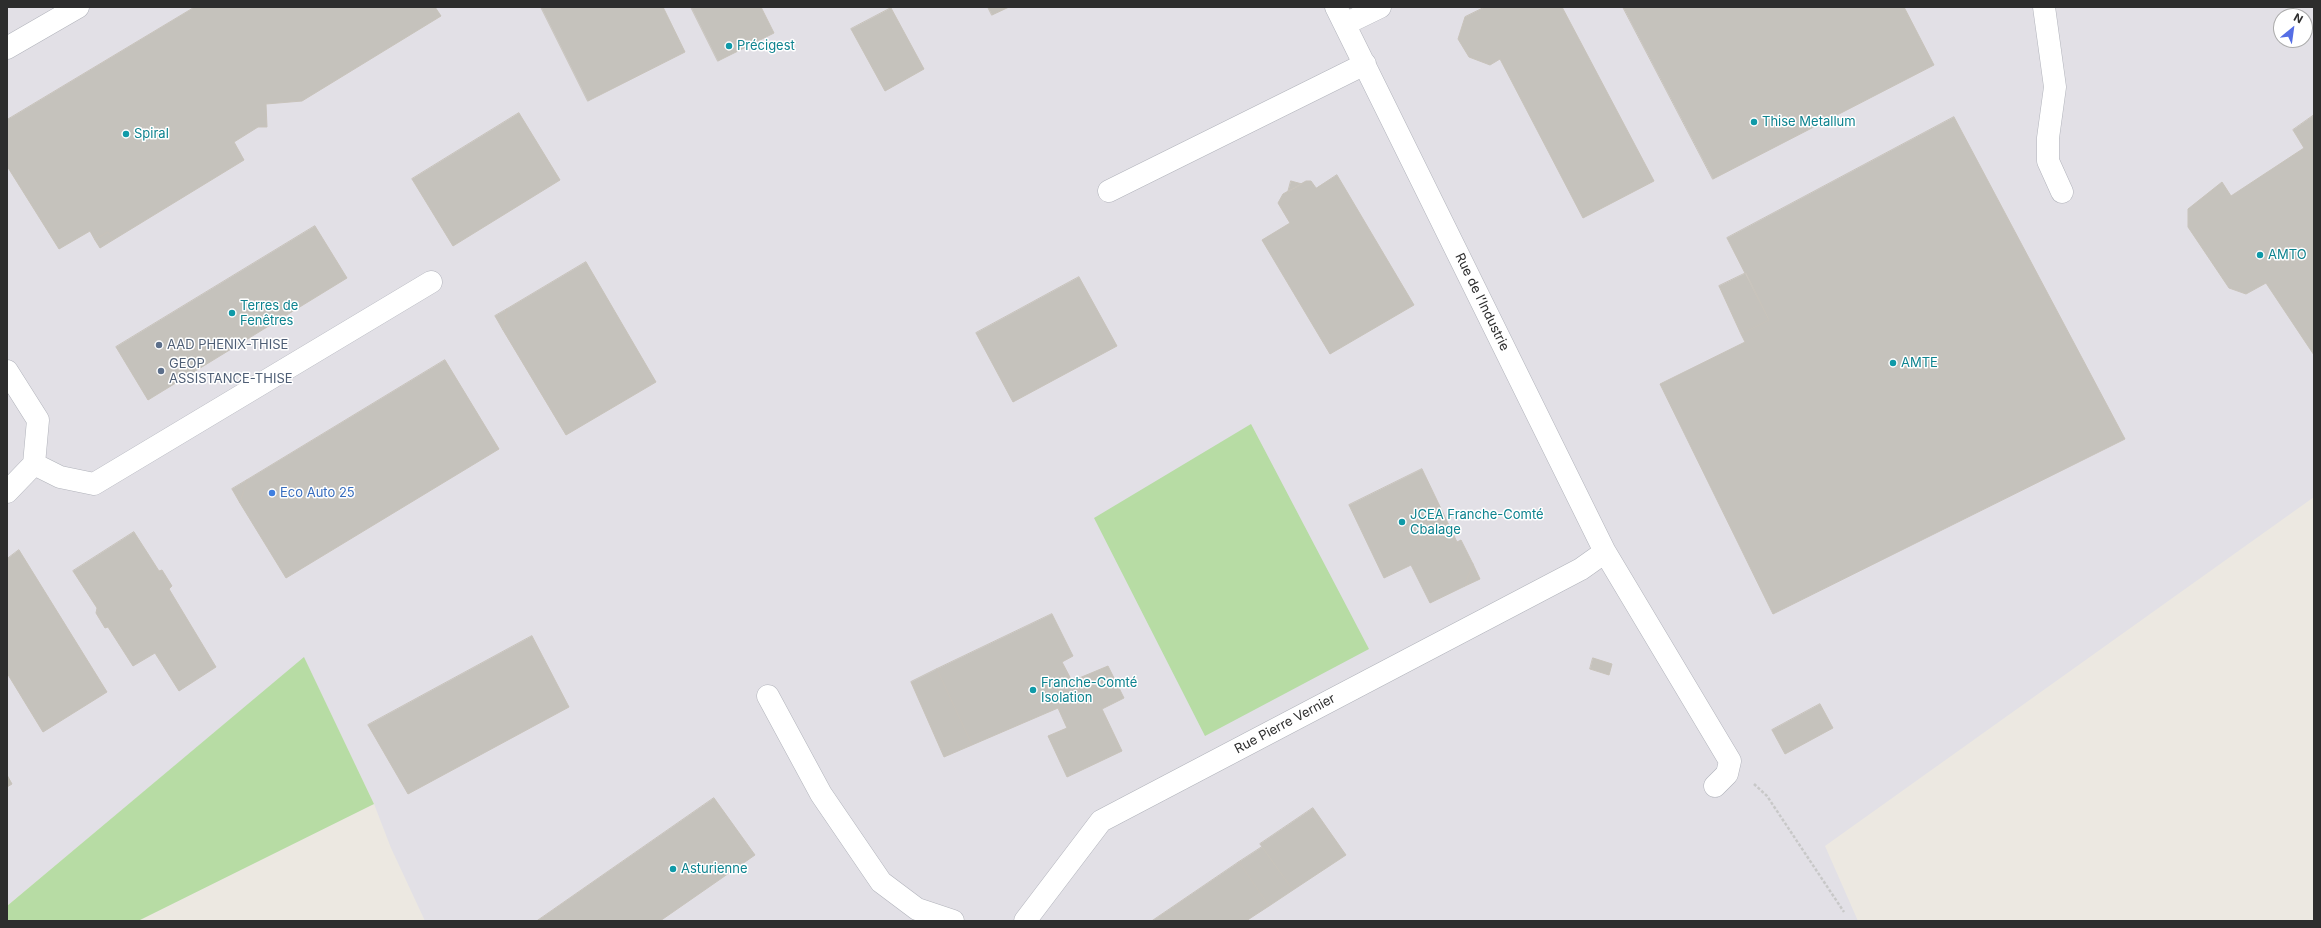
<!DOCTYPE html>
<meta charset="utf-8">
<style>
body{margin:0}
#map{position:relative;width:2321px;height:928px;overflow:hidden;background:#ece8e1;font-family:Inter,sans-serif}
canvas{display:block}
.frame{position:absolute;inset:0;border:8px solid #2d2d2d;pointer-events:none}
.north{position:absolute;left:2273px;top:8px;width:40px;height:40px;box-sizing:border-box;background:#fff;border:1px solid #ababab;border-radius:50%;rotate:29deg;font-size:11px;font-weight:700;line-height:16px;text-align:center;color:#2d2d2d}
.north::after{content:'';display:block;margin:auto;width:14px;height:18px;background:#556ee5;clip-path:polygon(50% 0,100% 100%,50% 72%,0 100%)}
</style>
<div id="map">
<canvas width="2321" height="928"></canvas>
<div class="frame"></div>
<div class="north">N</div>
</div>
<script>
const ctx = document.querySelector('canvas').getContext('2d');
ctx.lineJoin = 'round';
function fillPath(path, color) { ctx.fillStyle = color; ctx.fill(path, 'evenodd'); }
function trace(path, color, width, dash) { ctx.strokeStyle = color; ctx.lineWidth = width; ctx.lineCap = dash ? 'butt' : 'round'; ctx.setLineDash(dash || []); ctx.stroke(path); }
function label(font, color, halo, rows, align = 'center') {
  ctx.font = font + ' Inter,sans-serif'; ctx.lineWidth = 3; ctx.setLineDash([]); ctx.textBaseline = 'middle'; ctx.strokeStyle = halo; ctx.fillStyle = color; for (const [text, x, y, turn = 0] of rows) {
    ctx.save(); ctx.translate(x, y); ctx.rotate((+turn || 0) * Math.PI / 180); ctx.textAlign = isNaN(turn) ? turn : align; if (halo) ctx.strokeText(text, 0, 0); ctx.fillText(text, 0, 0); ctx.restore();
  }
}
const industrial = new Path2D(`
 M7,7H2314V497L1825,846L1858,921H425L391,848L374,804L304,658L7,906ZM2281,16H2305V40H2281Z`);
const green = new Path2D(`
 M1251,424L1369,649L1205,736L1094,518Z
 M304,657L374,804L138,921H7V906Z`);
const building = new Path2D(`
 M195,7H435L441,16L302,101L266,104L267,127H258L234,142L244,160L113,240L108,232L95,240L90,231L59,249L7,166V120Z
 M541,7H663L685,52L588,101Z
 M691,7H761L774,33L718,61Z
 M988,7H1009L992,15Z
 M1485,7H1562L1654,181L1583,218L1500,59L1490,65L1469,57L1458,39L1465,17Z
 M1623,7H1904L1934,65L1713,179Z
 M891,8L924,69L885,91L851,29Z
 M519,113L560,180L453,246L412,179Z
 M2314,115V355L2266,283L2246,294L2229,288L2188,227V209L2222,182L2231,196L2304,148L2293,130Z
 M1954,117L2125,439L1773,614L1660,384L1745,342L1741,334L1769,320L1727,238Z
 M1337,175L1414,305L1330,354L1262,240L1290,223L1278,203L1283,194L1306,181H1311L1316,188Z
 M1291,181L1302,184L1288,192Z
 M315,226L347,278L148,400L116,347Z
 M108,232L113,240L100,248L95,240Z
 M586,262L656,382L566,435L503,330L507,309Z
 M1746,273L1769,320L1741,334L1719,286Z
 M1079,277L1117,346L1013,402L976,333Z
 M507,309L503,330L495,316Z
 M445,360L499,449L286,578L240,503L247,480Z
 M1422,469L1457,542L1461,540L1473,564L1465,586L1430,603L1411,565L1384,578L1349,505Z
 M247,480L240,503L232,489Z
 M134,532L159,571L162,570L172,586L169,589L216,667L179,691L155,653L133,666L108,627L105,628L96,613L97,608L73,571Z
 M19,550L107,692L43,732L7,673V559Z
 M1473,564L1480,579L1465,586Z
 M1052,614L1073,656L1062,662L1072,681L1108,666L1124,698L1102,709L1122,751L1067,777L1048,736L1067,728L1058,708L972,745L937,669Z
 M532,636L569,707L408,794L368,725Z
 M1593,658L1612,664L1609,675L1590,669Z
 M937,669L972,745L944,757L911,682Z
 M1820,704L1833,728L1785,754L1772,730Z
 M7,775L12,784L7,787Z
 M714,798L755,855L660,921H537Z
 M1313,808L1346,855L1293,890L1260,844Z
 M1262,847L1293,890L1269,906L1239,862Z
 M1239,862L1269,906L1246,921H1152Z`);
const path = new Path2D(`
 M1754,784L1767,796L1844,912`);
const minor = new Path2D(`
 M2044,7L2055,87L2048,138V161L2062,192
 M1345,24L1380,7
 M7,48L78,7
 M1109,191L1365,64
 M7,371L38,420L34,464L7,492
 M34,464L60,477L94,484L431,282
 M1605,552L1730,761L1727,774L1715,786
 M768,696L821,794L881,882L917,909L953,921
 M1025,921L1101,821L1581,569L1605,552L1336,7`);
const markers = [
 [729,46,4,"#0f9aa8"],
 [1754,122,4,"#0f9aa8"],
 [126,134,4,"#0f9aa8"],
 [2260,255,4,"#0f9aa8"],
 [232,313,4,"#0f9aa8"],
 [159,345,4,"#5c6f8a"],
 [1893,363,4,"#0f9aa8"],
 [161,371,4,"#5c6f8a"],
 [272,493,4,"#3f7fe0"],
 [1402,522,4,"#0f9aa8"],
 [1033,690,4,"#0f9aa8"],
 [673,869,4,"#0f9aa8"]
];
const cultureNames = [
 ["Précigest",737,46],
 ["Thise Metallum",1762,122],
 ["Spiral",134,134],
 ["AMTO",2268,255],
 ["Terres de",240,306],
 ["Fenêtres",240,321],
 ["AMTE",1901,363],
 ["JCEA Franche-Comté",1410,515],
 ["Cbalage",1410,530],
 ["Franche-Comté",1041,683],
 ["Isolation",1041,698],
 ["Asturienne",681,869]
];
const streetNames = [
 ["Rue de l’Industrie",1482,302,64],
 ["Rue Pierre Vernier",1285,724,-28]
];
const serviceNames = [
 ["AAD PHENIX-THISE",167,345],
 ["GEOP",169,364],
 ["ASSISTANCE-THISE",169,379]
];
const shopNames = [
 ["Eco Auto 25",280,493]
];
fillPath(industrial, '#e2e0e6');
fillPath(green, '#b7dca4');
fillPath(building, '#c5c2bc');
trace(building, '#c8c3bb', 1);
trace(minor, '#b1b3bb', 23);
trace(path, '#c8c8c8', 2.5, [3, 2]);
trace(minor, '#fff', 22);
for (const [x, y, r, color] of markers) { const dot = new Path2D(); dot.arc(x, y, r, 0, 2 * Math.PI); ctx.fillStyle = color; ctx.fill(dot); trace(dot, '#fff', 1.5); }
label('13px', '#0d838f', '#fff', cultureNames, 'left');
label('13px', '#2d2d2d', '#fff', streetNames);
label('13px', '#4e5e75', '#fff', serviceNames, 'left');
label('13px', '#366cbe', '#fff', shopNames, 'left');
</script>
